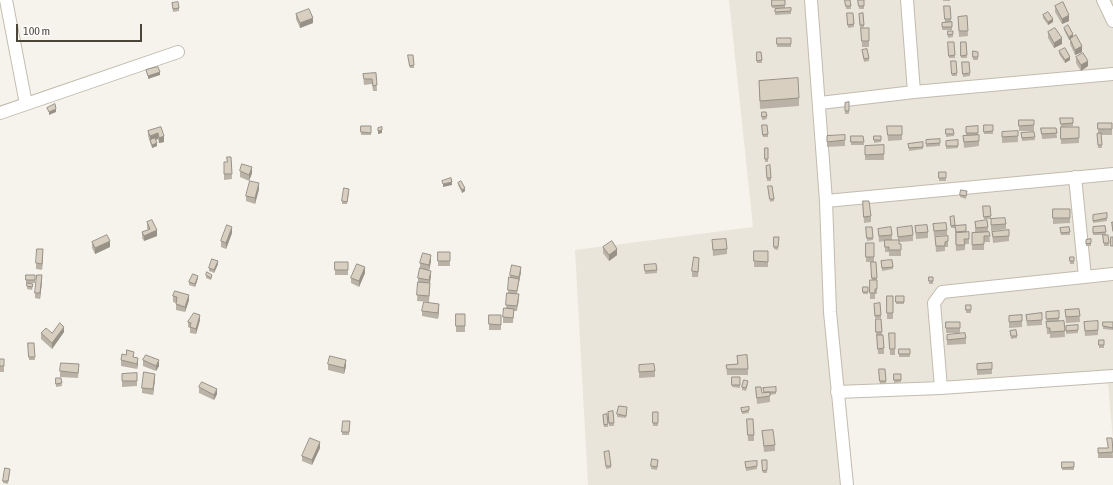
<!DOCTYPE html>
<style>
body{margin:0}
#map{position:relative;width:1113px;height:485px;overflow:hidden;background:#f6f3ec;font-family:"Asap Condensed",sans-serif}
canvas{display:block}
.scale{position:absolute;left:16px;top:24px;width:126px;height:18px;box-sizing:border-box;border:2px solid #4b4439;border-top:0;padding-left:5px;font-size:12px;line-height:14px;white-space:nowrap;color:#4b4439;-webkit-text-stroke:3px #fff;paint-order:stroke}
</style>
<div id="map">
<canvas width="1113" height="485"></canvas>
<div class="scale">100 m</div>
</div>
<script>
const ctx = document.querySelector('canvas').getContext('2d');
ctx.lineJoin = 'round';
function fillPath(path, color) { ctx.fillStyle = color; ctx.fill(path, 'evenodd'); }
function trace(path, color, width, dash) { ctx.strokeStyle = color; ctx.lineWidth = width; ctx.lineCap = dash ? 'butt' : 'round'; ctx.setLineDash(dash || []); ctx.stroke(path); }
const residential = new Path2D(`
 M729,0H1113V441L1107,372L840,396L842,485H588L575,250L753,227Z`);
const minor = new Path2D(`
 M6,0L26,104
 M811,0L826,201L830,312L847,485
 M907,0L914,92
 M1103,0L1113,21
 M820,103L914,92L1113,74
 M0,113L178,52
 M1075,177L1085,277
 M826,201L1113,174
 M941,388L934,303L942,292L1113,274
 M837,392L941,388L1113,376`);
const wall = new Path2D(`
 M772,0L785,5V8H772Z
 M845,0H850L851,9H846Z
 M858,0H864V9H859Z
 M943,0H950V1H943Z
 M172,3L179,8V11L173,12Z
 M944,6H950L951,22H945Z
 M1055,6L1069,21L1062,24L1055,12Z
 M791,8V14L775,15V12Z
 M847,13L854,24V27L848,28Z
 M863,13L864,27L860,28L859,14Z
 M296,14L313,23L300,28L296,19Z
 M1043,15L1053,22L1048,25L1043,18Z
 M967,16L968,36L959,37L958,17Z
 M952,22V30H942V23Z
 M861,28L869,41V47H862Z
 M1064,28L1073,37L1082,52L1075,55L1070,44V39L1069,40L1064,30Z
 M948,31L953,34V37L948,38Z
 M1048,32L1062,44L1054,48L1048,38Z
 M777,38H791V47H777Z
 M961,42H966L967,58H961Z
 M948,45L955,55V58H949Z
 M862,50L869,58V61L864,62Z
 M973,51L978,52V60H973Z
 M1059,51L1070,60L1065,63L1059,54Z
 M757,52H761L762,63H757Z
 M408,55L414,65V68H410Z
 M1076,57L1088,66L1081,71L1076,63Z
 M951,61H956L957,76H952Z
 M962,62H969L970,76L963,77Z
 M376,73L377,91H373L372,84L364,85L363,74Z
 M759,81L799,98V106L760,109Z
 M849,102V114H845V103Z
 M762,112H766L767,119L762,120Z
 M1060,118H1073V126L1061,127Z
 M1019,120H1034V131H1019Z
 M1098,123H1112V135H1101L1102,148H1098L1097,134H1098Z
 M762,125L768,134V137H763Z
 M984,125H993V134H984Z
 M361,126H371V135H361Z
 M887,126L902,135V140L888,141Z
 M978,126V135L979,141V146L964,148L963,136L973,135L966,136V127Z
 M161,127L164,142L159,143L158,139L156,140L157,146L152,148L148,136V131Z
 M1061,127H1079V143L1061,144Z
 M1041,128H1056L1057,138L1042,139Z
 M946,129H953L954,136L946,137Z
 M1002,132L1018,136V142L1002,143Z
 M1034,132L1035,140L1022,141L1021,133Z
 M827,136L845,140V146L827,147Z
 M851,136H863L864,145H851Z
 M874,136L881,140V142L874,143Z
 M940,139V146L926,147V140Z
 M958,140V148L946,149V141Z
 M923,142V149L909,151L908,144Z
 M884,145V160H865V146Z
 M765,148H768V162H765Z
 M231,157L232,179L224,180V162H227Z
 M766,168L771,178V181H767Z
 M240,171L252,173L249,181L240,177Z
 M939,172H946V181H939Z
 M458,183L465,191L462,193L458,185Z
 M768,186L774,199V201L770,202Z
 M259,189L255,204L246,201V196Z
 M349,192L347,204H342V201Z
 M967,194L966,199L960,197V195Z
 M863,201L871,216V222L864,223Z
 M983,206H990L991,219H984Z
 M1053,209H1070V223L1053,224Z
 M1093,215L1107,218V221L1093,223Z
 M954,216L955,226L966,225V232H969V244H965V250L956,251L955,228H951L950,219Z
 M991,219L1006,224V229L991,231Z
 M147,222L157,236L144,241L142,238V232L148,230L147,228Z
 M975,222L988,227V232H989L990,242H984V250H972V233L975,232Z
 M933,224L947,230V235L934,236Z
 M915,226L928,232V238L916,239Z
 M1105,226L1106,235H1108L1109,246H1104L1103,235H1093V227Z
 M866,227H872L873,240L867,241Z
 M1069,227L1070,235H1061L1060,228Z
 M897,228L913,235V241L899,242V244H901V256H889V252H885V241L879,242L878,229L892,235V240H898Z
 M1009,230V241L993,243L992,232Z
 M232,233L226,249L221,247V241Z
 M948,236V247H945V251L936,252L935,237Z
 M774,237H779L778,250L774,249Z
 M1091,239V246H1086V240Z
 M712,240L727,249V254L713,256Z
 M92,242L110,247L95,254L92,248Z
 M866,243H874V262H876L877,280V294H875V299H870V280H872L871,262H873H866Z
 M603,247L617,255L609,261L603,253Z
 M754,251H768V267H754Z
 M438,252H450V266H438Z
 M43,255L42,270L36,269V263Z
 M1070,257H1074V264H1070Z
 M431,261L429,270L431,276L430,283V289L429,302L417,301L418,284V278L420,268V263Z
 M881,261L893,267V269L882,271Z
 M335,262H348V275H335Z
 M699,263L698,277H692V271Z
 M218,264L214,273L209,271V268Z
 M644,265L657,270V273L645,274Z
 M521,272L519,282L517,294L519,300L517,311H514L513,323H503V317L506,308L510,275Z
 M365,273L359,287L351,283V278Z
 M26,275H35V283H26Z
 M206,275L212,277L211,280L206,278Z
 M929,277H933V284H929Z
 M198,278L195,287L189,285V282Z
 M42,281L40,299L35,298V293Z
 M27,283L33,286L32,290L27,289Z
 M863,287H868V294H863Z
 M173,296L189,300L185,312L176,310V303L173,302Z
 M887,296H893V319H887Z
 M896,296H904V304H896Z
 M874,304L881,315V318H875Z
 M966,305H971V313H966Z
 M1079,309L1080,322L1066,323L1065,310Z
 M439,310L438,319L422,316V311Z
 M1059,311V321H1064L1065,337L1050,338V334H1047L1046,312Z
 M1042,313V325L1027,326L1026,315Z
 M456,314H465V332H456Z
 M489,315H501V330H489Z
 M1022,315V327L1009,328V316Z
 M876,319H881L882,335L884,348V354H878L877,335H880H876Z
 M200,320L196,334L190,333V328L188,327V322Z
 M946,322H960V333H946Z
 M1084,322L1098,330V335L1085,336Z
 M1103,322H1113V330L1103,329Z
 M1078,325V333L1066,334V326Z
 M1016,330L1017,338L1011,339L1010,331Z
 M64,332L52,349L41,339V333Z
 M889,333H895V355H890Z
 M947,335L966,338V344L947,345Z
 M1099,340H1104V348H1099Z
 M28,343H34L35,360H29Z
 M899,349H910V357H899Z
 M737,356L748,369V375H727L726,365L737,364Z
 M134,357L138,364L137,369L121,366V360Z
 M0,359H4V372H0Z
 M143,360L159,366L156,371L143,366Z
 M992,363V374L977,375V364Z
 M328,364L346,366L344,374L328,370Z
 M639,365L655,371V377L639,378Z
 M79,369L78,378L60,377V371Z
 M879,372L886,381V383L880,384Z
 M137,373V386L122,387V374Z
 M894,374H901V382L894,383Z
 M732,377H740V388L732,387Z
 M56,378H61L62,386L56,387Z
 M155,379L153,395L142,393V388Z
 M748,384L746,391L742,390V387Z
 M199,387L217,394L214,400L199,393Z
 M756,387L762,393H764L776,387V394L770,395V402L757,404Z
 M741,408L749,410V413L742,414Z
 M627,410L626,418L617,417V414Z
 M613,411L614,426H609L608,412Z
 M653,412L658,423V426H653Z
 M607,414L608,427H604L603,415Z
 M747,419L754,435V441H748Z
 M343,421H350L349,435H342Z
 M762,431L775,445V451L764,452Z
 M1112,438L1113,458H1098V448H1108Z
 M320,448L312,465L302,461V456Z
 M604,452L611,466V468L606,469Z
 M762,460H767V473H763Z
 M745,462L757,466V469L746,471Z
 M1062,462L1074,467V470H1062Z
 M658,463L657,470L651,469V466Z
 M10,472L8,484L3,483V481Z`);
const shadedWall = new Path2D(`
 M1069,15V21L1062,24V19Z
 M313,18V23L300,28V23Z
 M1053,19V22L1048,25V22Z
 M1073,34V37L1069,40V37Z
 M1062,38V44L1054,48V43Z
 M1082,46V52L1075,55V50Z
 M1070,57V60L1065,63V60Z
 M1088,61V66L1081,71V65Z
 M160,72V75L148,79V76Z
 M56,109V112L49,115V112Z
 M382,130V133L378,134V131Z
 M158,133V139L150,141V136Z
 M164,136V142L159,143V138Z
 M157,143V146L152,148V145Z
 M252,167V173L249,181V175Z
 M452,182V185L443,187V184Z
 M259,183V189L255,204V198Z
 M465,188V191L462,193V190Z
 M232,227V233L226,249V243Z
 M157,230V236L144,241V236Z
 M110,241V247L95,254V248Z
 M43,249V255L42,270V264Z
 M617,249V255L609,261V255Z
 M431,255V261L429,271V265Z
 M218,261V264L214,273V270Z
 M365,267V273L359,287V281Z
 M521,267V272L519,282V277Z
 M431,271V276L429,286V280Z
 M42,275V281L40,299V293Z
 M198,276V278L195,287V284Z
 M189,295V300L185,312V307Z
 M439,304V310L438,319V313Z
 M200,315V320L196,334V329Z
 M64,327V332L52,349V343Z
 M138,358V364L137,369V364Z
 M159,360V366L156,371V366Z
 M346,360V366L344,374V368Z
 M155,374V379L153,395V389Z
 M217,389V394L214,400V395Z
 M320,442V448L312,465V460Z`);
const building = new Path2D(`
 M772,0H785V5L772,6Z
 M845,0H850L851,6H846Z
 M858,0H864V6H859Z
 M178,2L179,8L173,9L172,3Z
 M1063,2L1069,15L1062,19L1055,6Z
 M944,6H950L951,19H945Z
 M791,8V11L775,12V9Z
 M309,9L313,18L300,23L296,14Z
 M1048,12L1053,19L1048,22L1043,15Z
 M847,13H853L854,24L848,25Z
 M863,13L864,25H860L859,14Z
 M967,16L968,31H959L958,17Z
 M952,22V27H942V23Z
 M1068,25L1073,34L1069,37L1064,28Z
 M861,28H869V41H862Z
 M1055,28L1062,38L1054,43L1048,32Z
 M948,31H953V34L948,35Z
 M1076,35L1082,46L1075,50L1070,39Z
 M777,38H791V44H777Z
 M948,42H954L955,55L949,56Z
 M961,42H966L967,55L961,56Z
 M1065,48L1070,57L1065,60L1059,51Z
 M867,49L869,58L864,59L862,50Z
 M973,51L978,52V57H973Z
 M757,52H761L762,60L757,61Z
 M1083,53L1088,61L1081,65L1076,57Z
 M408,55H413L414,65L410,66Z
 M951,61H956L957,73L952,74Z
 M962,62H969L970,73L963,74Z
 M158,67L160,72L148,76L146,70Z
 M376,73L377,85L373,86L372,79H364L363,74Z
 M798,78L799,98L760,101L759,81Z
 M849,102V111H845V103Z
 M55,104L56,109L49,112L47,108Z
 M762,112H766L767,116L762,117Z
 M1060,118H1073V123L1061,124Z
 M1019,120H1034V125L1019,126Z
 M1098,123H1112V129H1098Z
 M762,125H767L768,134L763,135Z
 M984,125H993V131L984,132Z
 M361,126H371V133L361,132Z
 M887,126H902V135H888Z
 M978,126V133H966V127Z
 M161,127L164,136L159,138L158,133L150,136L148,131Z
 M382,127V130L378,131V128Z
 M1061,127H1079V138L1061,139Z
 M1041,128H1056L1057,133L1042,134Z
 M946,129H953L954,134H946Z
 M1018,131V136L1002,137V132Z
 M1034,132L1035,137L1022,138L1021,133Z
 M1101,133L1102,145H1098L1097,134Z
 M845,135V140L827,142V136Z
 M979,135V141L964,142L963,136Z
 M851,136H863L864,142H851Z
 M874,136H881V140H874Z
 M155,138L157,143L152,145L150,140Z
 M940,139V143L926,144V140Z
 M958,140V146H946V141Z
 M923,142V147L909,148L908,144Z
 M884,145V154L865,155V146Z
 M765,148H768V159H765Z
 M227,157H231L232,174H224V162H227Z
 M242,164L252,167L249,175L240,171Z
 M770,165L771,178H767L766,166Z
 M939,172H946V178H939Z
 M451,178L452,182L443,184L442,181Z
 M250,181L259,183L255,198L246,196Z
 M461,181L465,188L462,190L458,183Z
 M768,186H772L774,199H770Z
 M344,188L349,189L347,202L342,201Z
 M961,190L967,191L966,196L960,195Z
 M863,201H869L871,216L864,217Z
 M983,206H990L991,216L984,217Z
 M1053,209H1070V218H1053Z
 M1107,213V218L1093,221V215Z
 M954,216L955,225L951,226L950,217Z
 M1005,218L1006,224L991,225V219Z
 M152,220L157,230L144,236L142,232L150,229L147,222Z
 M987,220L988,227L976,228L975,222Z
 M1112,222H1113V231Z
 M946,223L947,230L934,231L933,224Z
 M227,225L232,227L226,243L221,241Z
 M927,225L928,232L916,233L915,226Z
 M966,225V231L956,232L955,226Z
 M912,226L913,235L898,237L897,228Z
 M1105,226L1106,232L1093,233V227Z
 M866,227H872L873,238H867Z
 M891,227L892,235L879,236L878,229Z
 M1069,227L1070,232L1061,233L1060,228Z
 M1009,230V236L993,237L992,232Z
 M969,232V239H964L965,245H956V233Z
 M989,232L990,236H984V244L972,245V233Z
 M107,235L110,241L95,248L92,242Z
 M1103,235H1108L1109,243H1104Z
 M948,236V241L945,242V246H936L935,237Z
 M774,237H779L778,247H774Z
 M1111,237H1113V246H1111Z
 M726,239L727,249L713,250L712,240Z
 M1091,239V243L1086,244V240Z
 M885,240H899V244H901V250H889V247H885Z
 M612,241L617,249L609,255L603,247Z
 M866,243H874V257H866Z
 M37,249H43L42,264L36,263Z
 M754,251H768V262L754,261Z
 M438,252H450V261H438Z
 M423,253L431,255L429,265L420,263Z
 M694,257L699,258L698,272L692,271Z
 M1070,257H1074V261H1070Z
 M212,259L218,261L214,270L209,268Z
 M892,260L893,267L882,268L881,261Z
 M335,262H348V270H335Z
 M871,262H876L877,278H872Z
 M357,264L365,267L359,281L351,278Z
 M656,264L657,270L645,271L644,265Z
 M512,265L521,267L519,277L510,275Z
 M420,268L431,271L429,280L418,278Z
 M207,272L212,275L211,278L206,275Z
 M193,274L198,276L195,284L189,282Z
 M26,275H35V280H26Z
 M37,275H42L40,293H35Z
 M509,277L519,279L517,291L508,290Z
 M929,277H933V281H929Z
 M870,280H877V289H875V293H870Z
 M418,282L430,283L429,296L417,295Z
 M27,283L33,284L32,287L27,286Z
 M863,287H868V292H863Z
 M175,291L189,295L185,307L176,304L177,297L173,296Z
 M507,293L519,294L517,306L506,305Z
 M887,296H893V313H887Z
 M896,296H904V302H896Z
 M424,302L439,304L438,313L422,311Z
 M880,303L881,315L875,316L874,304Z
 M966,305H971V310H966Z
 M504,308L514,309L513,318L503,317Z
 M1079,309L1080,316L1066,317L1065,310Z
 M1059,311V318L1046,319V312Z
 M194,313L200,315L196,329L190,327L191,323L188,322Z
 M1042,313V320L1027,321L1026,315Z
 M456,314H465V326H456Z
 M489,315H501V325L489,324Z
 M1022,315V321L1009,322V316Z
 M876,319H881L882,332H876Z
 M1064,321L1065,331L1050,332V328H1047L1046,322Z
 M1098,321V330L1085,331L1084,322Z
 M946,322H960V328H946Z
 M1103,322H1113V328L1103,326Z
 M60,323L64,327L52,343L41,333L46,328L52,333Z
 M1078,325V330L1066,331V326Z
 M1016,330L1017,336H1011L1010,331Z
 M889,333H895V349H890Z
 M965,333L966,338L947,340V335Z
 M877,335H883L884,348L878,349Z
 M1099,340H1104V345H1099Z
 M28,343H34L35,357H29Z
 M899,349H910V354H899Z
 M127,350L134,352L133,357L138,358L137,364L121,360L122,354L126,355Z
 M146,355L159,360L156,366L143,360Z
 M747,355L748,369H727L726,365L738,364L737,356Z
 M330,356L346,360L344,368L328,364Z
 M0,359H4V366H0Z
 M61,363L79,364L78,373L60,371Z
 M992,363V369L977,370V364Z
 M654,364L655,371L639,372V365Z
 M879,369H885L886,381H880Z
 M144,372L155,374L153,389L142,388Z
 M137,373V381H122V374Z
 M894,374H901V380H894Z
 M732,377H740V385H732Z
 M56,378H61L62,383L56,384Z
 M744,380L748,381L746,388L742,387Z
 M202,382L217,389L214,395L199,387Z
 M756,387H761L762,393L770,392V396L757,398Z
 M776,387V392H764L763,388Z
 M619,406L627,407L626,416L617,414Z
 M749,407V410L742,412L741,408Z
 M613,411L614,423H609L608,412Z
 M653,412H658V423H653Z
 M607,414L608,424L604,425L603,415Z
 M747,419H753L754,435H748Z
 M343,421H350L349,432H342Z
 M773,430L775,445L764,446L762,431Z
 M310,438L320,442L312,460L302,456Z
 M1107,438H1112L1113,452L1098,453V448H1108Z
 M609,451L611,466H606L604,452Z
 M652,459L658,460L657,467L651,466Z
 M762,460H767V470L763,471Z
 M757,461V466L746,468L745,462Z
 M1062,462H1074V467L1062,468Z
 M5,468L10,469L8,481H3Z`);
fillPath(residential, '#eae5da');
trace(minor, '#c2bbae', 14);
trace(minor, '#fff', 12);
fillPath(wall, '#bab2a6');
fillPath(shadedWall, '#979187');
fillPath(building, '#d8cfc1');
trace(building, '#979187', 1);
</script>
